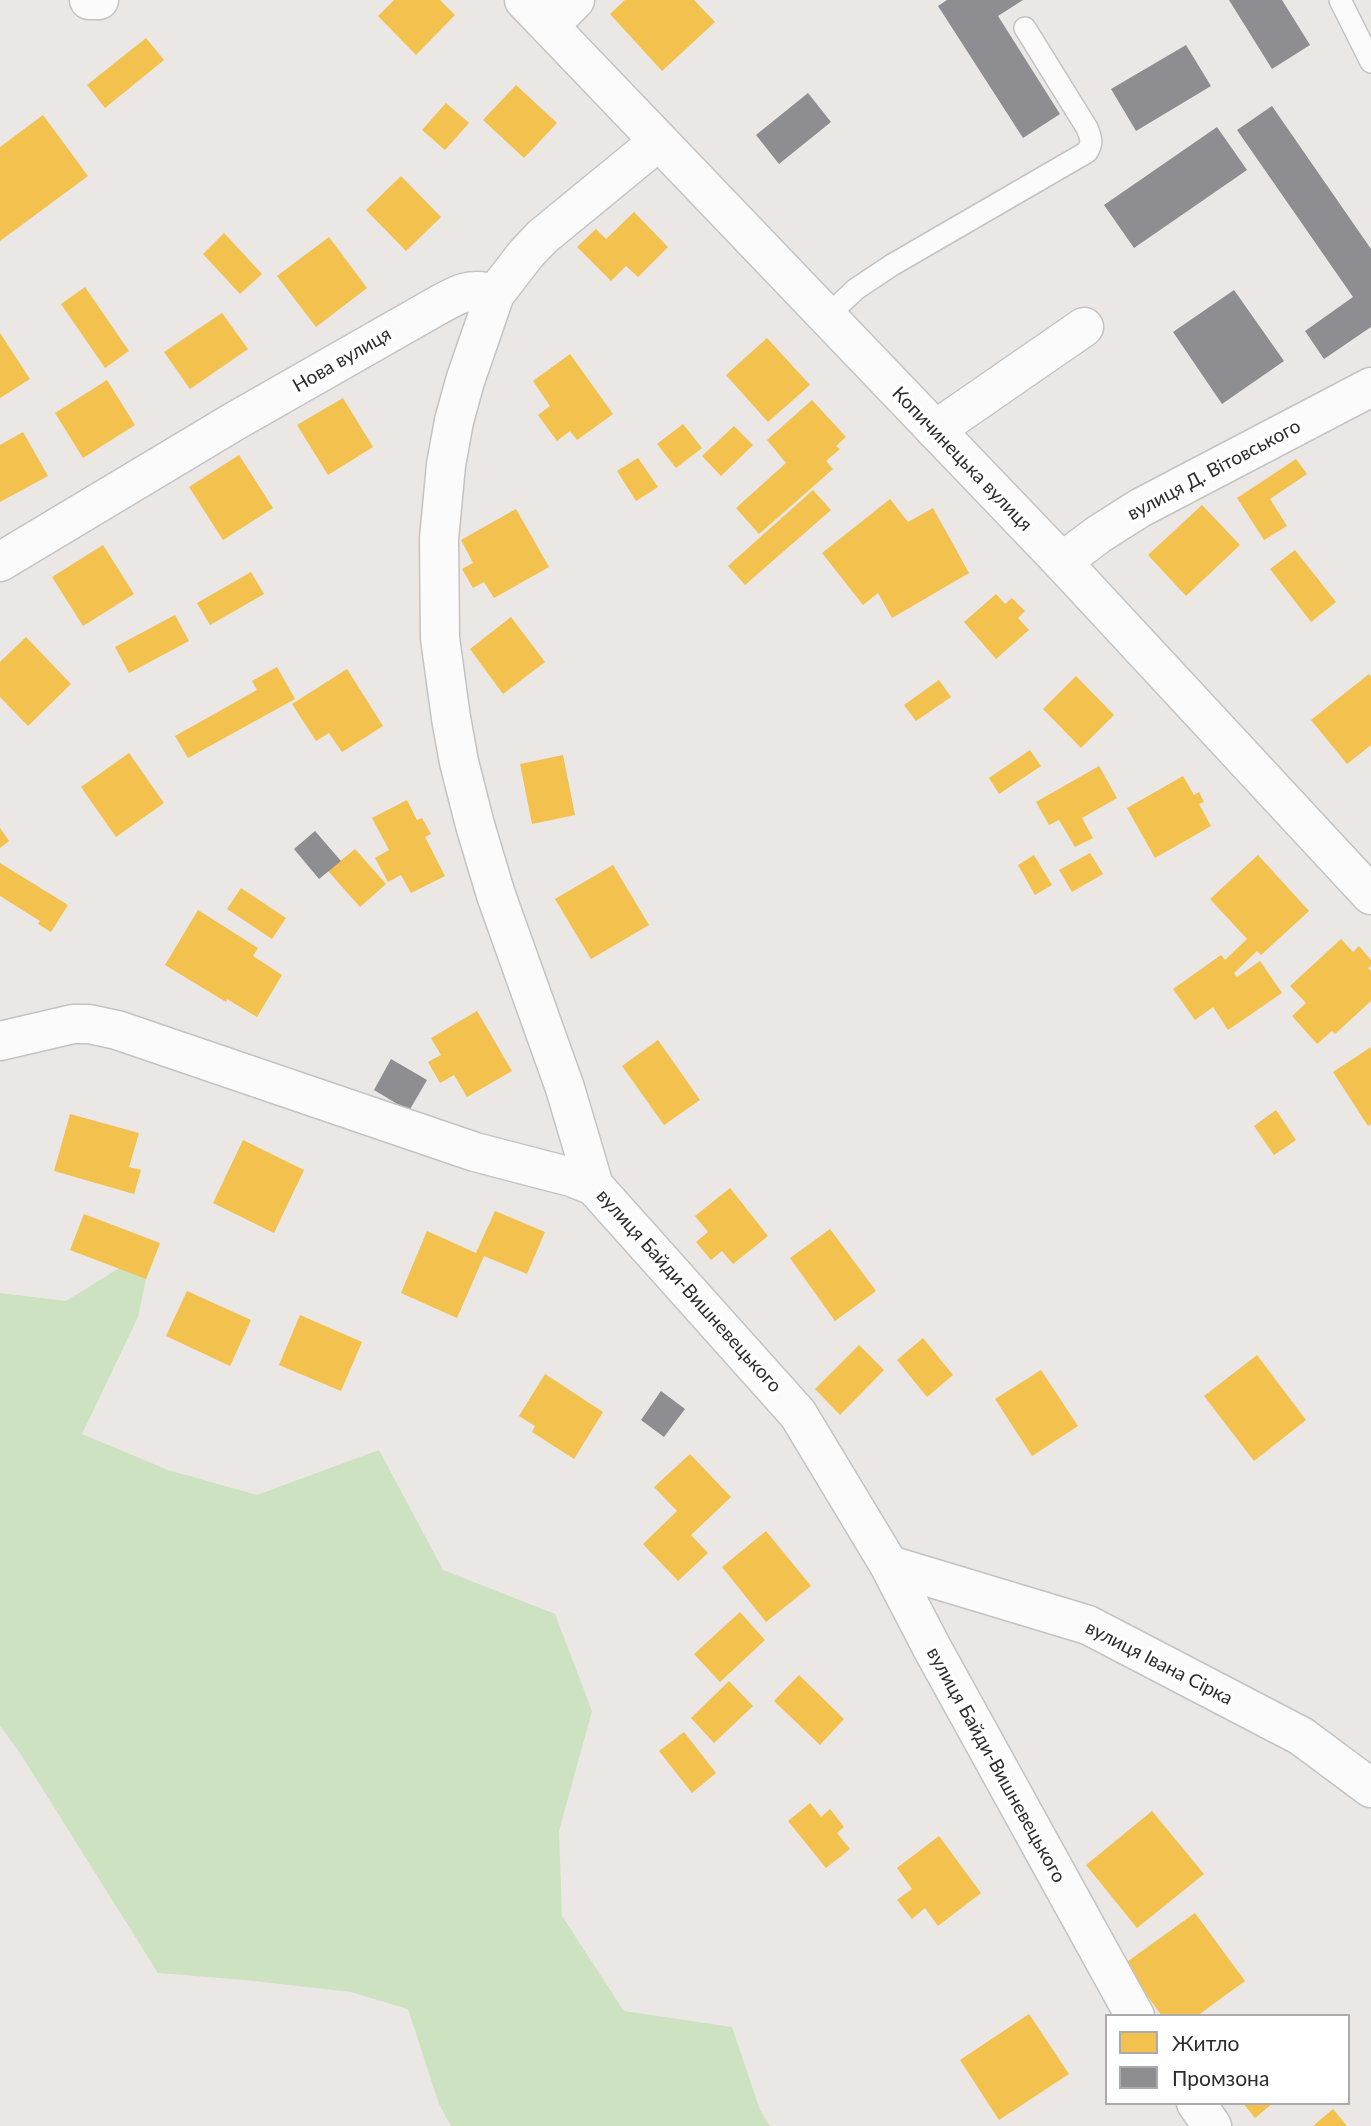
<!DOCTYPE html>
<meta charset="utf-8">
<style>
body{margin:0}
#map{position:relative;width:1371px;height:2126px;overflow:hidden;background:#eae7e4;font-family:Lato,sans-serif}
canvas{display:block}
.legend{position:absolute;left:1105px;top:2014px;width:245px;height:91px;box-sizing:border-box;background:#fff;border:2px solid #ababab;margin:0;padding:9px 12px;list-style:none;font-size:21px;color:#2d2d2d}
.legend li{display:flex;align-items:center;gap:14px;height:35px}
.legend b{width:35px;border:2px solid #ababab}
</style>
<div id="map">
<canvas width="1371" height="2126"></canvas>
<ul class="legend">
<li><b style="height:19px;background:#f2c14e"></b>Житло</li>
<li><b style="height:19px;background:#8d8d92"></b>Промзона</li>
</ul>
</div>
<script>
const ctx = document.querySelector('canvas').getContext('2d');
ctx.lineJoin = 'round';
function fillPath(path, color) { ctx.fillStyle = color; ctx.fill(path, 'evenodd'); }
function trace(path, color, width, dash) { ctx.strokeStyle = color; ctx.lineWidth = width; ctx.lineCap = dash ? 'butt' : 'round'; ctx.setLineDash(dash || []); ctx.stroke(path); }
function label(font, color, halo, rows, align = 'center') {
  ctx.font = font + ' Lato,sans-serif'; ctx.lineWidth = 7; ctx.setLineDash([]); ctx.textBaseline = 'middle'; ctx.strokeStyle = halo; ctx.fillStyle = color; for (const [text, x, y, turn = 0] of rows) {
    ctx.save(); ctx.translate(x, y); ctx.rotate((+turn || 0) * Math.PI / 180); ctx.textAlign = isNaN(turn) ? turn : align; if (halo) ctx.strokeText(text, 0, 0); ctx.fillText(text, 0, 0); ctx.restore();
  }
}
const green = new Path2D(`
 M160,1243L146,1279L138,1317L82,1434L168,1470L257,1495L379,1450L443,1570L555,1614L592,1711L559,1831L562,1916L624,2011L732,2027L760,2110L770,2126H451L439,2104L408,2009L351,1992L245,1980L158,1973L20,1753L0,1726V1293L66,1301Z`);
const homes = new Path2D(`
 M394,0H440L455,15L416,55L378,16Z
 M625,0H694L715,22L662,71L610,14Z
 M146,38L164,60L105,108L87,85Z
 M516,85L557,123L524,158L483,120Z
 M446,103L469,123L445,150L422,130Z
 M43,115L88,176L0,241V147Z
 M401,176L441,217L406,251L366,210Z
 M634,212L668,247L638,277L626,266L611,281L577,247L596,229L606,239Z
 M224,233L262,274L240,294L203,254Z
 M329,237L367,288L316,327L277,276Z
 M85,287L129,351L105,368L61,304Z
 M222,313L248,349L190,389L164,352Z
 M0,333L30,379L0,398Z
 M767,338L810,385L768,422L726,375Z
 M570,354L613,414L577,440L570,431L557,441L538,415L550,406L533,381Z
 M107,380L135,425L83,458L55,413Z
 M343,398L373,447L328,475L297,425Z
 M812,400L846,437L836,446L840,449L826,461L833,469L759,534L736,508L786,463L767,440Z
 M683,424L702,448L676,468L657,444Z
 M734,426L753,445L721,476L702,456Z
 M23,432L48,476L0,502V445Z
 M239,455L273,508L223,540L189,487Z
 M638,458L658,487L636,501L617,471Z
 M1296,459L1307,474L1270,499L1287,526L1264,540L1237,498Z
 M813,490L831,510L745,585L728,566Z
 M890,499L908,522L933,508L969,573L892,618L878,593L863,605L822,553Z
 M1202,505L1240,545L1186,596L1148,555Z
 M516,509L549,567L494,598L484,582L473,588L462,569L473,563L461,540Z
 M103,545L134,594L83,626L52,577Z
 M1295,550L1336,602L1311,622L1270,569Z
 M251,572L264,594L210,625L197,603Z
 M996,594L1005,604L1012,598L1025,611L1018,618L1029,630L996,659L964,622Z
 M175,615L189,641L129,673L115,647Z
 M511,617L545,662L503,694L470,649Z
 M26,637L71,684L28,726L0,697V662Z
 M277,667L295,699L188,758L175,736L257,690L252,681Z
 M347,669L383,726L342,752L329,733L316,741L292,704Z
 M1369,674L1371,677V745L1347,764L1311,720Z
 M1076,676L1114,715L1081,748L1043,709Z
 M939,680L951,697L916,721L904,705Z
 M1030,750L1041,766L999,794L989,778Z
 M129,753L164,803L116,837L81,787Z
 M563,755L575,815L532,824L520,764Z
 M1099,766L1117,798L1082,818L1093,838L1075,847L1059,820L1049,825L1036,802Z
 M1183,776L1194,795L1199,792L1204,802L1199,804L1211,826L1155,858L1127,808Z
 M407,800L417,820L422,818L431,834L425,837L445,876L411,893L401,875L388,882L375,858L389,850L372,818Z
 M0,828L9,841L0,848Z
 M355,849L386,884L360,907L328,871Z
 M1090,853L1103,874L1072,892L1059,870Z
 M1034,855L1052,885L1035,895L1018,865Z
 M1258,855L1309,911L1261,955L1257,951L1234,973L1237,977L1260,961L1282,993L1228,1030L1213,1007L1195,1020L1173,989L1221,955L1225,960L1247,939L1210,899Z
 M0,863L68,905L51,932L38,924L40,921L0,896Z
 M613,865L649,925L591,959L555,899Z
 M241,888L286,918L272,939L227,909Z
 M198,910L258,948L253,956L282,975L257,1017L227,999L226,1002L165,965Z
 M1341,939L1353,952L1359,946L1371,960V966L1368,968L1371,971V1001L1335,1034L1332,1031L1317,1044L1292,1016L1306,1003L1290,986Z
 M477,1011L512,1071L467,1097L454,1075L440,1083L428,1062L441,1055L431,1038Z
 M658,1040L700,1100L664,1125L622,1066Z
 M1371,1047V1124L1368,1126L1333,1072Z
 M1276,1110L1296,1140L1274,1155L1254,1126Z
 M70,1114L139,1133L129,1167L141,1170L134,1194L54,1171Z
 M243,1140L304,1170L274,1233L213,1203Z
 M730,1188L768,1236L733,1264L722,1251L711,1260L696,1242L708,1232L695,1216Z
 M495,1211L545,1232L527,1274L484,1256L457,1318L401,1293L427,1231L476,1253Z
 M84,1214L160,1243L146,1279L70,1250Z
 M830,1229L876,1291L835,1321L790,1258Z
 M187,1291L251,1320L230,1366L166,1336Z
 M300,1315L362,1342L341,1391L279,1365Z
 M923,1338L953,1375L927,1397L897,1360Z
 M859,1345L884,1370L840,1415L815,1389Z
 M1257,1355L1306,1420L1254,1461L1204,1396Z
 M1041,1370L1078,1426L1032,1456L995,1399Z
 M545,1374L603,1412L574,1459L532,1432L535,1426L519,1416Z
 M690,1454L731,1497L691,1535L708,1553L678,1581L643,1544L677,1511L654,1487Z
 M766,1531L811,1586L766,1622L722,1567Z
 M740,1612L765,1640L720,1682L694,1654Z
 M799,1675L844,1719L820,1745L774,1701Z
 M729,1681L753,1706L714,1743L691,1718Z
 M684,1732L716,1773L692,1793L659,1751Z
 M810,1803L821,1817L830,1809L844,1827L837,1833L850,1849L826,1868L788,1821Z
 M1152,1811L1204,1874L1137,1928L1086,1865Z
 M939,1836L981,1893L938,1926L925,1908L912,1919L897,1900L912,1889L897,1868Z
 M1195,1913L1245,1981L1197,2016H1162L1124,1964Z
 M1029,2014L1069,2074L999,2120L960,2060Z
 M1243,2103H1273L1255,2118Z
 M1333,2109L1347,2126H1313Z`);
const industry = new Path2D(`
 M947,0H1023L998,16L1060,114L1023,138L938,6Z
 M1229,0H1282L1310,45L1272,69Z
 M1186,45L1211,86L1136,131L1111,89Z
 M808,93L831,122L779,164L756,135Z
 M1272,106L1371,249V327L1324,359L1305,331L1353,297L1237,130Z
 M1217,127L1247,170L1134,248L1104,205Z
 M1234,290L1284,361L1222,404L1173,332Z
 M315,831L341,861L319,879L294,849Z
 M391,1059L427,1080L409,1111L374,1090Z
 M661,1391L685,1409L664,1437L641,1420Z`);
const service = new Path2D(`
 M1340,0L1371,62
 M826,317L856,289L892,265L1087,152C1093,143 1091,138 1087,128L1025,28`);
const minor = new Path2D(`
 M89,0H99
 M549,26L575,0
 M495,294L465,381L454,421L446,465L439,539L440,638L451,718L459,762L475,825L496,895L565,1088L594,1186L798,1414L889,1565L931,1646L1135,2016
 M935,430L1084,327
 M0,562L235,421L435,307C457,295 469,286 495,294L526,254L542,237L659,141
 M1062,562L1099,534L1140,508L1371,387
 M0,1041L73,1024H89L117,1030L475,1152L571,1177L594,1186
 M889,1565L1088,1625L1301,1736L1371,1788
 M1196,2103L1212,2126`);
const secondary = new Path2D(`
 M524,0L1062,562L1371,895`);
const streetNames = [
 ["Нова вулиця",342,360,-30],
 ["Копичинецька вулиця",962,459,46],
 ["вулиця Д. Вітовського",1214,470,-28],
 ["вулиця Байди-Вишневецького",689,1291,48],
 ["вулиця Івана Сірка",1159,1663,27],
 ["вулиця Байди-Вишневецького",996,1765,61]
];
fillPath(green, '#cde2c1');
fillPath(homes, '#f2c14e');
fillPath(industry, '#8d8d92');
trace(service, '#c4c3c3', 24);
trace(minor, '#c4c3c3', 41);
trace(secondary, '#c4c3c3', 41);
trace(service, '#fcfbfb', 21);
trace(minor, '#fcfbfb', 38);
trace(secondary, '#fcfbfb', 38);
label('19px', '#2d2d2d', '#fff', streetNames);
</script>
